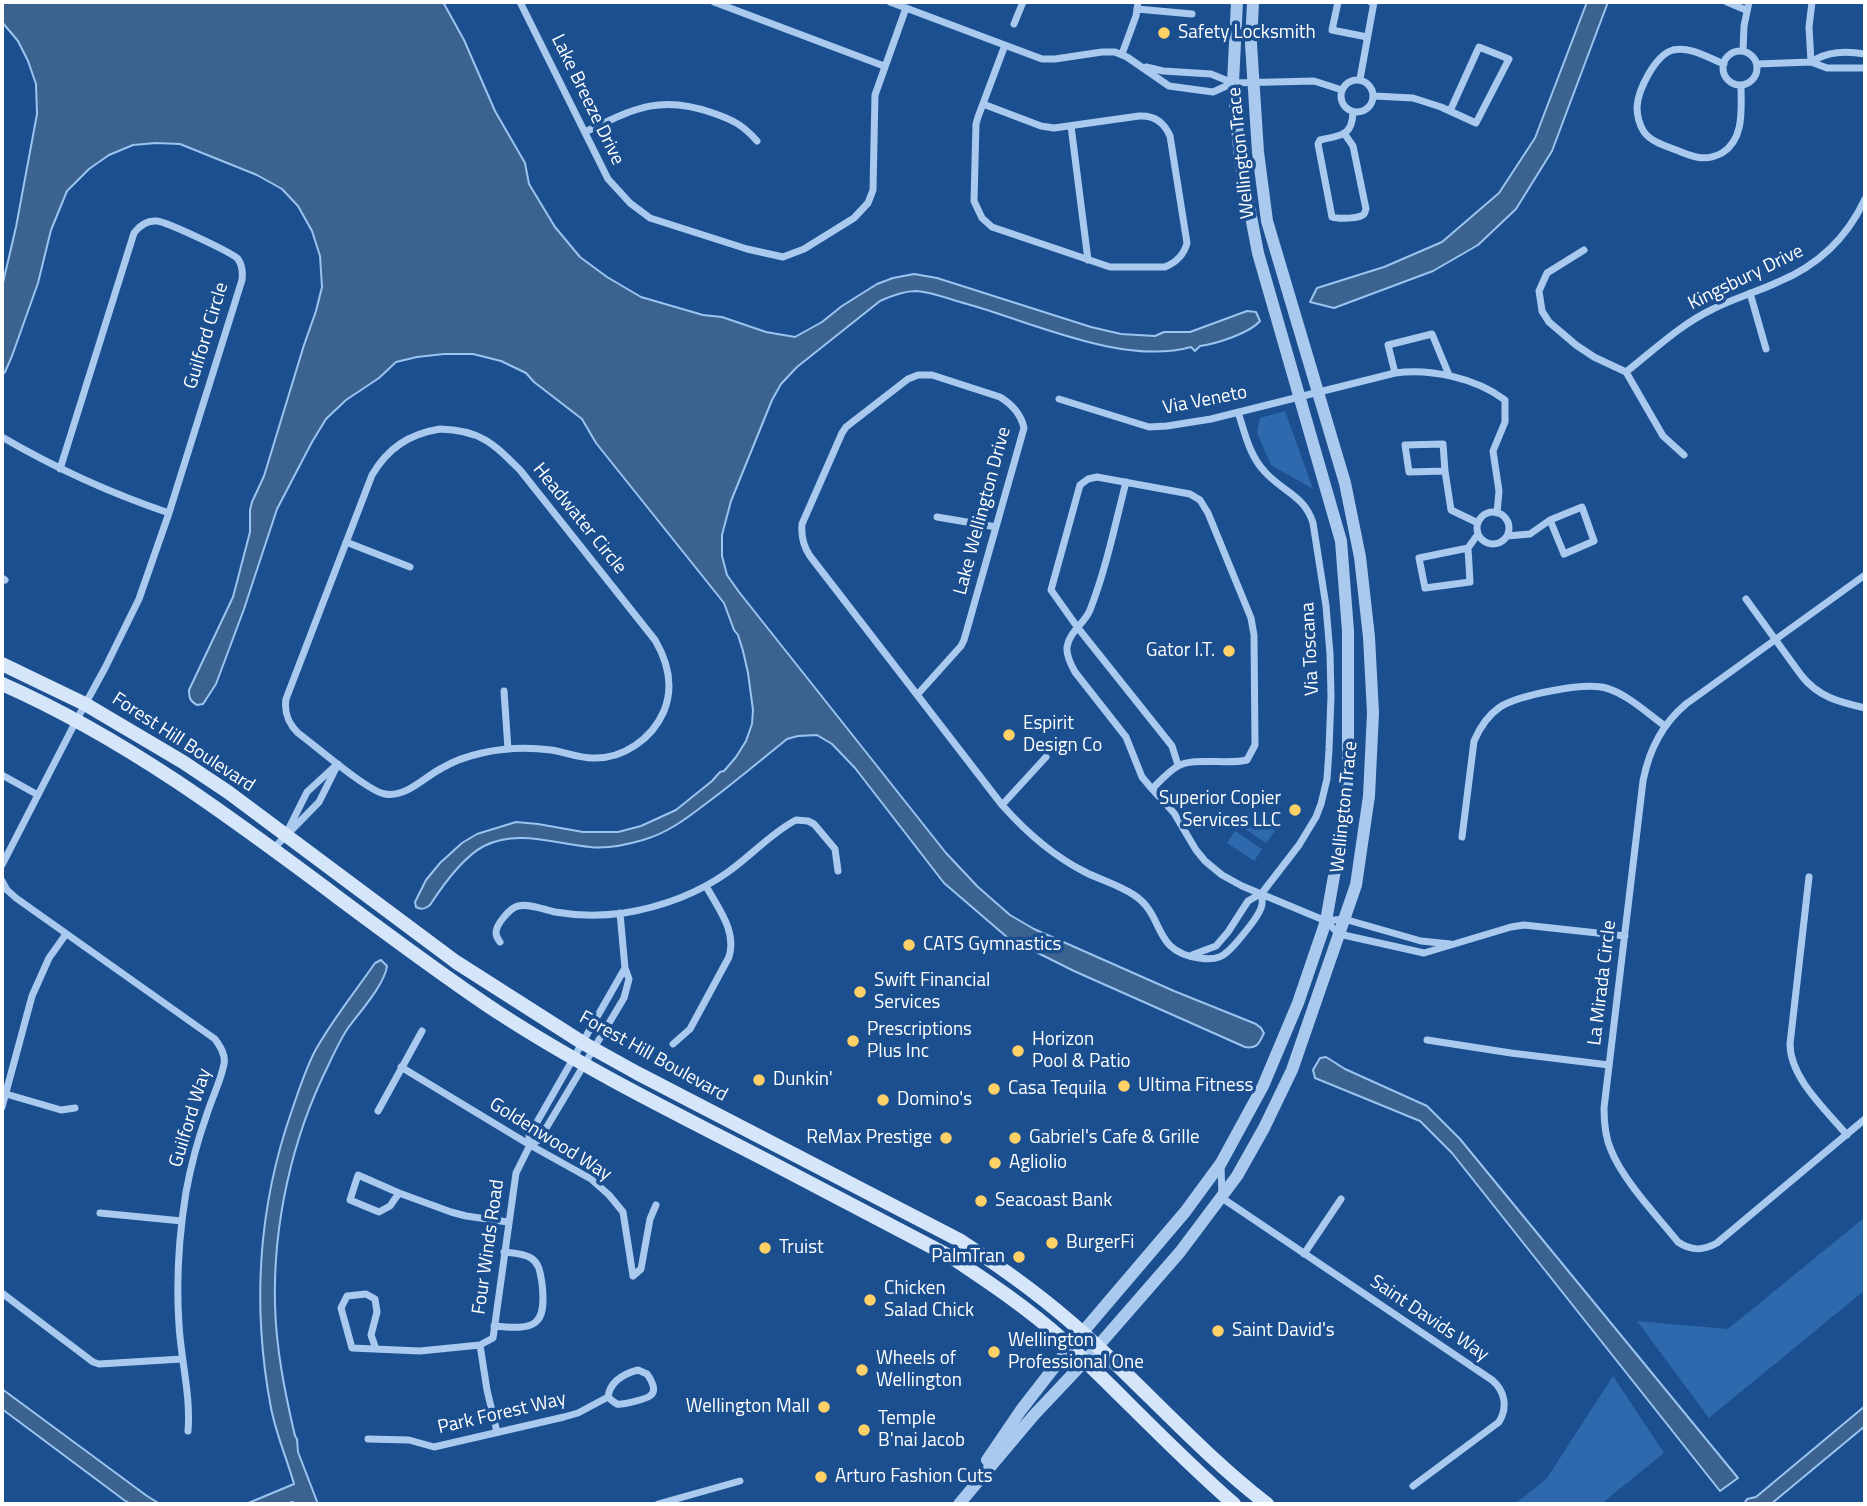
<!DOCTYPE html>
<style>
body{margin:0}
#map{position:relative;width:1867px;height:1506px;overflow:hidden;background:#1b4f8f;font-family:"Titillium Web",sans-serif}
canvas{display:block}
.frame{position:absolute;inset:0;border:4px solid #fff;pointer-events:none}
</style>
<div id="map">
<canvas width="1867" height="1506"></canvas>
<div class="frame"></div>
</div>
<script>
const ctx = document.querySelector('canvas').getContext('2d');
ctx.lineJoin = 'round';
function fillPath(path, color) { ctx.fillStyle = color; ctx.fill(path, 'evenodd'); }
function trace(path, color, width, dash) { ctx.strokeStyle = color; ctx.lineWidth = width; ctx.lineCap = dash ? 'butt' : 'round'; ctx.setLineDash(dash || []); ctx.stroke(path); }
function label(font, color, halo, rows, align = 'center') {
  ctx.font = font + ' "Titillium Web",sans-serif'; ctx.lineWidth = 7; ctx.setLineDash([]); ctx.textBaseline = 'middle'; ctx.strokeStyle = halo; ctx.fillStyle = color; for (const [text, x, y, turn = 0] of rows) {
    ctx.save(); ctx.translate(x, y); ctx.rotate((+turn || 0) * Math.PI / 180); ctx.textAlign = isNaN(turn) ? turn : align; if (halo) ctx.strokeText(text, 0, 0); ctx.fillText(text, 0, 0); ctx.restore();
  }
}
const green = new Path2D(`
 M1285,411L1313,489L1271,465L1257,433L1260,418Z
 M1248,812L1275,831L1266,843L1239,825Z
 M1235,831L1262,849L1254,861L1227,843Z
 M1865,1217V1290L1709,1418L1637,1321L1728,1329Z
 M1613,1376L1664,1453L1601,1504H1515L1547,1478Z`);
const water = new Path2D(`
 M2,2H443L464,40L495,111L525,163L529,184L555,227L580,257L607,277L641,297L703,315L722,317L766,332L795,337L822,322L842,306L877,284L893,278L914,274L937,278L1091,327L1121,334L1155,336L1164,332H1190L1247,311L1256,312L1260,321C1250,333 1216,344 1200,346L1195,351L1191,347C1124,366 1032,322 967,304C951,300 933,292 916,291C903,291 891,296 880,301L797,367L781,384L772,400L731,501L722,535V556L727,575L739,592L946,853L978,887L1010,915L1034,929L1174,991L1256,1024L1261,1028L1264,1033C1259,1044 1257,1049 1245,1047L1074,971L1008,938L944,883L855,768L832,744L817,735L798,736L787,739C765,757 743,775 720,793C696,811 672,832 643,840C626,845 607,849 590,847C555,844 518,829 484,846C463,857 443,885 430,905C425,909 422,910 416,907L415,902L426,880L440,863L462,843L477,834L516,822L538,824L583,832H618L641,826L676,810L712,781L720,772L724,771L736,757L746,741L752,724L753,710L748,673L743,651L738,635L734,630L724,603L596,443L582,419L534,382L526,373L501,361L473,354H444L417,357L396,362L379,378L346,400L326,419L312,442L277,509L244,609L216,684L203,704L197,705C190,701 189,698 189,690L233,597L250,532V510L252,502L264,476L304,345L316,311L322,287L320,256L312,231L298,206L282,189L257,175L180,144L156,143L133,145L109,155L89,169L67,191L51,230L38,283L12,356L5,372L2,375V287L16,227L37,114L36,84L28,61L18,41L2,22Z
 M1587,2H1608L1552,151L1516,209L1478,245L1433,271L1334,308L1310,302L1317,288L1384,267L1442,242L1499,193L1535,138Z
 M381,960L387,966C385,984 359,1013 348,1028C340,1040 334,1053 328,1066C292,1138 273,1224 275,1304C276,1349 285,1393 295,1436L297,1439L298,1452L318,1504H297L292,1502L286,1504H246L294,1484C287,1459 276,1434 271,1408C252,1308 258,1207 292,1110C299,1090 305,1070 315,1051C332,1020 355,992 375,963Z
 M1326,1057L1345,1069L1427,1106L1460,1139L1738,1478L1720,1491L1452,1153L1420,1121L1315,1078L1313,1070L1320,1058Z
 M2,1389L147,1496L160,1504H131L124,1500L2,1409Z
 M1865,1406V1426L1771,1504H1744L1747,1499L1756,1497Z`);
const minor = new Path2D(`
 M520,2L608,179L630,203L650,218L747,249L783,257L804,249L854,218L868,203L873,190L875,95L906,8
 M714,2L884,66
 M890,2L1042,59H1055L1102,52H1115L1127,57L1169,86L1213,92L1233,83
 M1338,2L1332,30L1367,37
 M1727,2L1746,10
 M1137,9L1192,14
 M1014,24L1023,2
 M1743,51L1744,26L1749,2
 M1723 68a17 17 0 1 1 34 0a17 17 0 1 1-34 0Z
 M1122,54L1136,16L1138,2
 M1811,62C1828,51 1846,51 1865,54
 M1811,62L1827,68H1865
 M1724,64C1709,58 1690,46 1673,50C1655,55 1638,90 1637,107C1637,116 1639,124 1644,132C1652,143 1669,147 1681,152C1696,158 1707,161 1722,153C1745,139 1741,108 1741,85
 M1757,64L1811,62L1809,27L1812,2
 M1146,67L1163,71L1211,74L1233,83L1314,81L1342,90
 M1360,79L1374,2H1371
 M1341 96a16 16 0 1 1 32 0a16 16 0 1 1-32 0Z
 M1374,96L1413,98L1441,107L1476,123L1509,59L1479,47L1450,111
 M983,104L1041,126L1054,128L1139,116C1154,115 1164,122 1170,136L1187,243C1184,255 1177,262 1165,267H1110L992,227L982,218L974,201L976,124L978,117L1005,45
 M1071,126L1088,260
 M585,132C633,109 659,94 713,113C733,120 743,125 757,141
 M1344,133L1353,146L1366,209C1365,211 1365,213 1364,214C1360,219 1338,219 1332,217L1318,144L1320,140C1341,135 1352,137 1353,112
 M1584,250L1547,273L1539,291L1542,311L1549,322L1576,345L1594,357L1626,372L1663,436L1684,455
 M1750,293L1766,349
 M1626,372C1654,350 1681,324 1713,309C1734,298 1757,292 1778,282C1817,266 1847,238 1865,199
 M1395,373L1388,345L1432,334L1449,375
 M1059,399L1149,427L1167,426L1211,419L1395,373C1430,368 1476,378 1505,400V422L1493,451L1499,491L1497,513
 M440,429C480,430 493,443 520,470L655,640C668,662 674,686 664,711C652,739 623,759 593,758C578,758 565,752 551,750C528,747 504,748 482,753C468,756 454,761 442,768C424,777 406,798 385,794C367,791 316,746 298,733C288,723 284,713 286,699L372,475C388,448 409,434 440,429Z
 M2,437C55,468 110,493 169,513
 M1445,471L1409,472L1405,445L1443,444L1445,471L1451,510L1478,523
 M1126,482C1115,525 1106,569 1090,610C1085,623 1069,632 1067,647C1066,656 1071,665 1075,672L1126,737L1142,777L1152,789
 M1477 528a16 16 0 1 1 32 0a16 16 0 1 1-32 0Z
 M937,517L996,527
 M1507,536L1530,534L1550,520L1582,507L1594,541L1564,554L1550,520
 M346,542L410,567
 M1468,548L1419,558L1425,588L1470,582L1468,548L1478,534
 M1865,575L1686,704C1662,724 1649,750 1643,781L1604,1108C1604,1123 1605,1137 1611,1150C1622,1179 1658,1217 1678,1242C1691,1251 1703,1251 1717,1243L1865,1119
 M2,578L5,580
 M1746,599L1801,675C1818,697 1839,702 1865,708
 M504,691L508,749
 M917,695L961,646L964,640L1024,428C1021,414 1013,405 1000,397L932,375H918L908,379L846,427L842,433L802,524C801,536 803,546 810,556L1002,805C1026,832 1053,856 1085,872C1101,880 1119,885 1134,895C1166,916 1151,951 1199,958C1217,961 1224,957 1236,943C1242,936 1258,917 1261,908C1263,904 1262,897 1262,893
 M1178,765L1172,746L1078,628L1051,590L1080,485L1088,479L1097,477L1190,494L1200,500L1208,513L1251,618L1254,635L1255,745L1247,760C1228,765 1193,757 1178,766C1169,771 1160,781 1152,789L1174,813L1196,850L1205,861L1222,875L1242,886L1326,921L1339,934L1424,953L1511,927L1524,925L1625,936
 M2,775L38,795
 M1002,805L1046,757
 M289,828L307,792L333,768
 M1462,837L1474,741C1480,727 1487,716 1500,707C1519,695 1584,682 1606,688C1627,694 1647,713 1665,726
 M273,849L319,802L338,764
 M2,865L76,721L105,668L139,599L169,513L242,280C243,272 242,265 238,259C233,253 167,222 157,221C147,220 140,225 134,233L60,469
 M1809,877L1790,1044C1790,1078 1826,1110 1847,1135
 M2,881L7,890L16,898L215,1039C220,1046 226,1055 224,1064C221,1080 212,1098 207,1114C198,1139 191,1165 186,1192C179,1235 176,1281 179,1325C181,1360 191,1396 188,1431
 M1326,921L1344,919L1421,941L1450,944
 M500,942C498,939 496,937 496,933C496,924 510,908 518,906C530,903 544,910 555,912C578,916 602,916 624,913C661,907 697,894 728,872C751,856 771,833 796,820L808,821L814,824L835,849L838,871
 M1192,955L1216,946L1228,932L1248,901L1262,893L1299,845L1316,817L1321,804L1327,779L1329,750L1331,696L1330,654L1326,606L1313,523C1304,495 1283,492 1265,472C1249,455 1245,433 1238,412
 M1427,1040L1511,1053L1609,1065
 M673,1044L690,1029L729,957C737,931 718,908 706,886
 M401,1067L530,1145L591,1179L609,1195L623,1212L633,1276
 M6,1094L61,1110L75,1108
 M2,1107L32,996L49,958L66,934
 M378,1111L422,1031
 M530,1145L529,1136L625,968
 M1221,1164L1222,1198L1492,1380C1505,1391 1508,1407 1499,1422L1413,1486
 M358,1175L399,1193L390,1206L379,1212L350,1200Z
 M399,1193L451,1212L466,1216L508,1222
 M100,1213L182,1221
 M1304,1254L1341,1199
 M633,1276L641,1269L650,1219L656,1205
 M2,1293L93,1362L99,1364L182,1359
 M494,1326C535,1330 547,1327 542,1283C540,1273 540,1264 531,1258C523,1253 513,1253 504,1252
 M376,1349L371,1335L377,1312L375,1299L366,1294L347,1296L341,1308L352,1348L420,1351L480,1345
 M497,1432L487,1390L480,1345L493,1338L516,1173L530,1145L539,1140L624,998L629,979L625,968L620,913
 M368,1439L409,1440L434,1447L564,1417L578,1413L608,1397C611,1400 613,1402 617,1404C622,1405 648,1399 651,1395C657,1390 651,1379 647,1374L638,1370C623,1374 610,1381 608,1397
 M658,1504L740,1481`);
const tertiary = new Path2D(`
 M987,1460L1021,1410L1070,1347L1185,1212L1221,1163L1263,1086L1298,1003L1326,921L1337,859L1343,839L1348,772V631L1341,541L1258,253L1240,159L1233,83L1237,2
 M959,1504L1034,1415L1085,1361L1180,1252L1237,1176L1264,1128L1292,1070L1356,885L1369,796L1373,713L1369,637L1360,557L1345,483L1267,221L1258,152L1251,44L1253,2`);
const secondary = new Path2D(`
 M2,664L85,704L183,762L228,792L456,962L583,1043L637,1073L961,1241C1004,1269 1046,1299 1084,1334C1146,1390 1201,1453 1267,1504
 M2,684C186,765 333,903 499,1013C585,1069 677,1114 768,1161C829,1193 890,1225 951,1257C990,1283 1029,1309 1063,1340C1121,1394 1174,1452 1234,1504`);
const markers = [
 [1164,33,7,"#ffd166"],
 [1229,651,7,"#ffd166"],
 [1009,735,7,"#ffd166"],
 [1295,810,7,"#ffd166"],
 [909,945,7,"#ffd166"],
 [860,992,7,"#ffd166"],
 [853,1041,7,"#ffd166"],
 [1018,1051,7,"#ffd166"],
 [759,1080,7,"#ffd166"],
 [1124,1086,7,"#ffd166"],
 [994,1089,7,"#ffd166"],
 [883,1100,7,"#ffd166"],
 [946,1138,7,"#ffd166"],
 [1015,1138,7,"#ffd166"],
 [995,1163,7,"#ffd166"],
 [981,1201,7,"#ffd166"],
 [1052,1243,7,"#ffd166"],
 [765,1248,7,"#ffd166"],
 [1019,1257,7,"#ffd166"],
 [870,1300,7,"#ffd166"],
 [1218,1331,7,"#ffd166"],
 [994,1352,7,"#ffd166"],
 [862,1370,7,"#ffd166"],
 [824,1407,7,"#ffd166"],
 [864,1430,7,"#ffd166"],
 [821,1477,7,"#ffd166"]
];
const poiNames = [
 ["Safety Locksmith",1178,33],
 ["Gator I.T.",1215,651,"right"],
 ["Espirit",1023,724],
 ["Design Co",1023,746],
 ["Superior Copier",1281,799,"right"],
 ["Services LLC",1281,821,"right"],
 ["CATS Gymnastics",923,945],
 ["Swift Financial",874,981],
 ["Services",874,1003],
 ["Prescriptions",867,1030],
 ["Plus Inc",867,1052],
 ["Horizon",1032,1040],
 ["Pool & Patio",1032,1062],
 ["Dunkin'",773,1080],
 ["Ultima Fitness",1138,1086],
 ["Casa Tequila",1008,1089],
 ["Domino's",897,1100],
 ["ReMax Prestige",932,1138,"right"],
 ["Gabriel's Cafe & Grille",1029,1138],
 ["Agliolio",1009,1163],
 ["Seacoast Bank",995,1201],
 ["BurgerFi",1066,1243],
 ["Truist",779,1248],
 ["PalmTran",1005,1257,"right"],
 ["Chicken",884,1289],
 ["Salad Chick",884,1311],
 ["Saint David's",1232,1331],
 ["Wellington",1008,1341],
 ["Professional One",1008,1363],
 ["Wheels of",876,1359],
 ["Wellington",876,1381],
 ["Wellington Mall",810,1407,"right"],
 ["Temple",878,1419],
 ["B'nai Jacob",878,1441],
 ["Arturo Fashion Cuts",835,1477]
];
const streetNames = [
 ["Lake Breeze Drive",587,100,64],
 ["Wellington Trace",1242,153,-96],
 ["Kingsbury Drive",1746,278,-26],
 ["Guilford Circle",207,336,-73],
 ["Via Veneto",1205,401,-11],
 ["Lake Wellington Drive",983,511,-75],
 ["Headwater Circle",579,519,51],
 ["Via Toscana",1311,649,-93],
 ["Forest Hill Boulevard",183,743,33],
 ["Wellington Trace",1345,807,-84],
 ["La Mirada Circle",1603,983,-83],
 ["Forest Hill Boulevard",653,1057,29],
 ["Guilford Way",191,1118,-73],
 ["Goldenwood Way",550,1140,32],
 ["Four Winds Road",489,1247,-82],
 ["Saint Davids Way",1429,1319,34],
 ["Park Forest Way",502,1414,-13]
];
fillPath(green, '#2e69ad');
fillPath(water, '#3c6290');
trace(water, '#9cc4f0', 2);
trace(minor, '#a9c9ee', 7);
trace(tertiary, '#a9c9ee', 12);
trace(secondary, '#d6e6fa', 14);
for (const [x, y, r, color] of markers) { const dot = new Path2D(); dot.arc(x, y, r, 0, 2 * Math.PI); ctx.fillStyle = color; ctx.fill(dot); trace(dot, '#1b4f8f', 2.5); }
label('19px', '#fff', '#1b4f8f', poiNames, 'left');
label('19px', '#fff', '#1b4f8f', streetNames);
</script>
